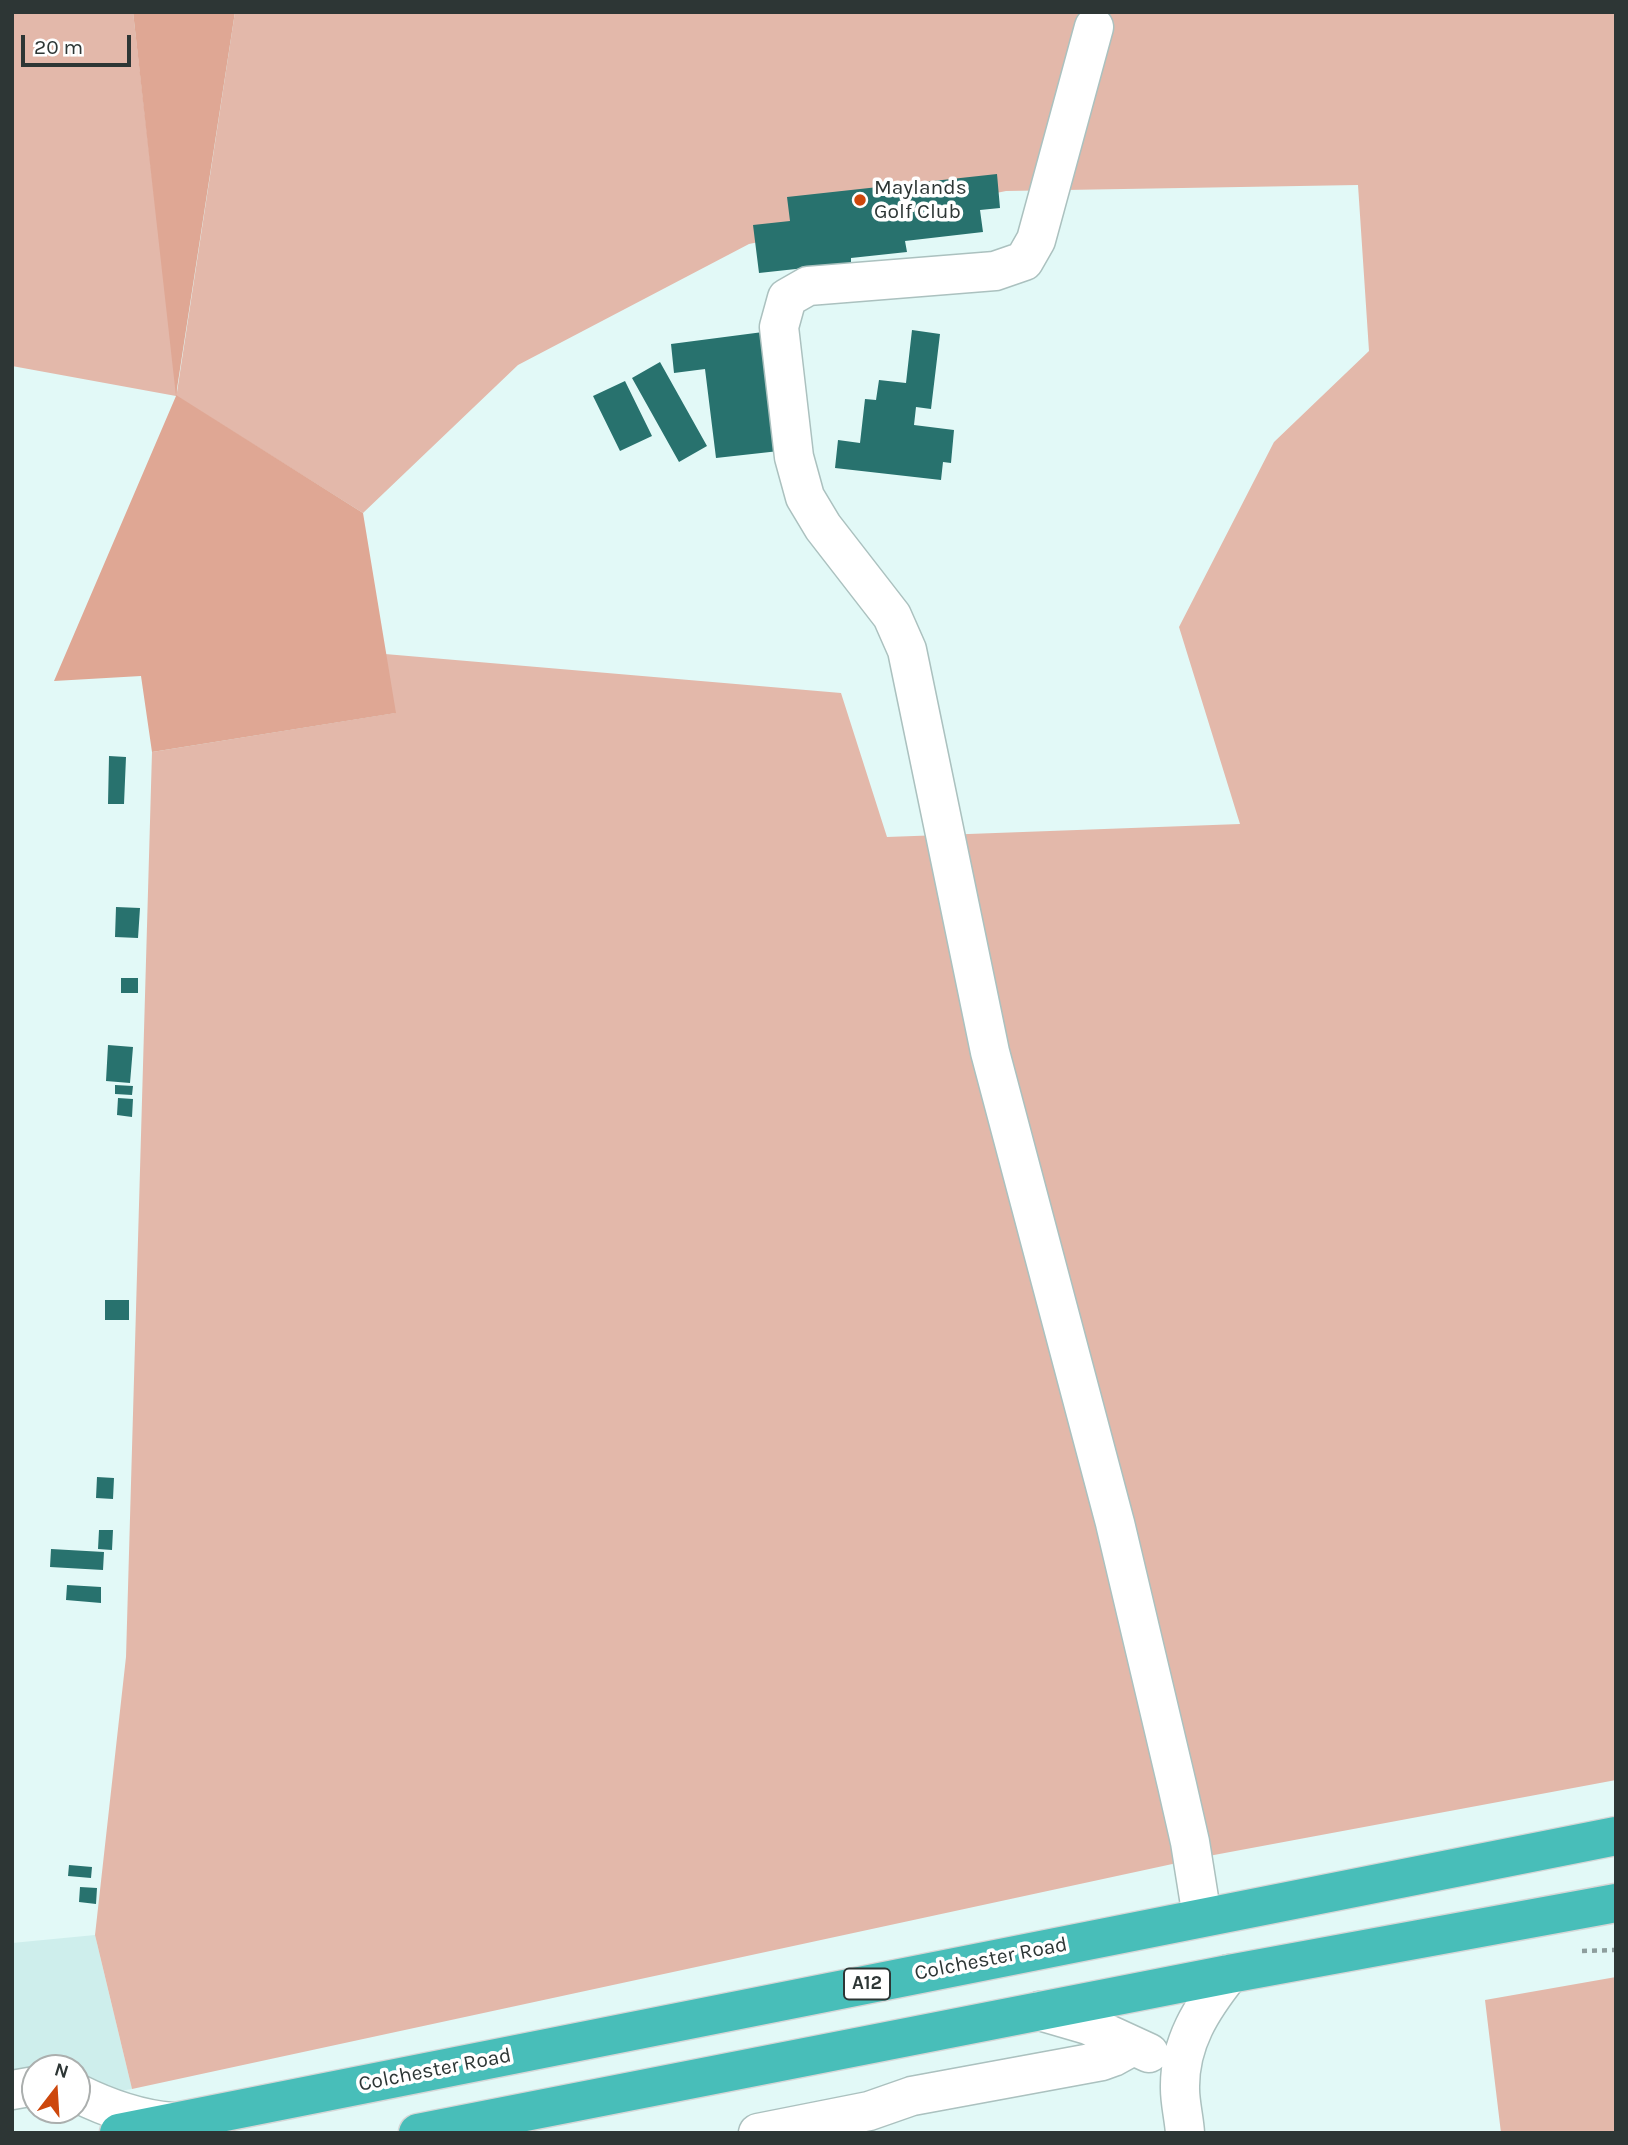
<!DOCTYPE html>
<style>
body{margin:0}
#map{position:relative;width:1628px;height:2145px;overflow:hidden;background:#e2f9f7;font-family:Karla,sans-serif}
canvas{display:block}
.frame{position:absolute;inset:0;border:14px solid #2d3635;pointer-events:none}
.north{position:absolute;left:21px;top:2054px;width:70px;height:70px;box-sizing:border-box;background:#fff;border:2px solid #abafae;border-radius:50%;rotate:17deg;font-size:19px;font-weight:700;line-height:28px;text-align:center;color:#2d3635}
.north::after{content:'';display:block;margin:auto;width:24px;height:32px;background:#cd470c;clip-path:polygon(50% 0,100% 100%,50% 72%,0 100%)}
.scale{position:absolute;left:21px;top:35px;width:110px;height:32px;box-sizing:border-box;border:4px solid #2d3635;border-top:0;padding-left:9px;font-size:21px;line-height:24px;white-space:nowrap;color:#2d3635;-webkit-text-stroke:5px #fff;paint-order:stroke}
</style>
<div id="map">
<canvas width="1628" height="2145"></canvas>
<div class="frame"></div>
<div class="north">N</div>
<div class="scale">20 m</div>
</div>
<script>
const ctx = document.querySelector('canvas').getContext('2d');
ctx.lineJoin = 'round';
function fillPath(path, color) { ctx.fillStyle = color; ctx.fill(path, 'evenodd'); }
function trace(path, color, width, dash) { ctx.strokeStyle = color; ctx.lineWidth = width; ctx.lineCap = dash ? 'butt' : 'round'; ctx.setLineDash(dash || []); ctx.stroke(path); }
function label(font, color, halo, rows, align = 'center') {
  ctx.font = font + ' Karla,sans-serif'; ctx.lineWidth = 7; ctx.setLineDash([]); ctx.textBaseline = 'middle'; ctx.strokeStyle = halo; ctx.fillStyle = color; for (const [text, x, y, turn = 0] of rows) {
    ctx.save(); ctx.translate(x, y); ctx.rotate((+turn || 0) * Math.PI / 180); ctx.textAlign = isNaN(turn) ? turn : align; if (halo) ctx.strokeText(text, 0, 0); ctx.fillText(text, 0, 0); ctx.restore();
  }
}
const built = new Path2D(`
 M95,1935L132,2089L77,2098V2068H35V2105L12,2109V1943Z`);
const green = new Path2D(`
 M12,12H133L177,392L235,12H1616V1780L1214,1855L132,2089L95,1935L126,1657L152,752L395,713L385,654L841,693L887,837L1240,824L1179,627L1274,442L1369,351L1358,185L1006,191L749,244L518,365L363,513L176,396L12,366Z
 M1616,1977V2133H1501L1485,2000Z`);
const forest = new Path2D(`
 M133,12H235L176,395L363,513L396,713L152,752L141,676L54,681L176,396Z`);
const building = new Path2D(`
 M997,174L1000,208L980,210L983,232L905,241L907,252L851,258V263L759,273L753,225L790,221L787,197Z
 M912,330L940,334L931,409L916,407L914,425L954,430L951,463L943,462L941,480L835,468L838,440L860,443L865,399L876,400L879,380L906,383Z
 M763,332L779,451L716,458L705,369L674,373L671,344Z
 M660,362L707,446L679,462L632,378Z
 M625,381L652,436L620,451L593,396Z
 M109,756L126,757L124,804H108Z
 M116,907L140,908L138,938L115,937Z
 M121,978H138V993H121Z
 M108,1045L133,1047L130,1083L106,1081Z
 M115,1085L133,1086L132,1095L115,1094Z
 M118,1098L133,1099L132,1117L117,1115Z
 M105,1300H129V1320H105Z
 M97,1477L114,1478L113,1499L96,1498Z
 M99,1530H113L112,1550L98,1549Z
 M51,1549L104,1552L103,1570L50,1567Z
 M67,1585L101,1587V1603L66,1600Z
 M69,1865L92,1867L91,1878L68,1876Z
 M80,1887L97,1888L96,1904L79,1902Z`);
const path = new Path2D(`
 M1582,1951L1616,1950`);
const minor = new Path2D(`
 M1094,27L1036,240L1024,261L995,271L808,286L787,298L779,327L794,457L805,497L823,527L892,616L907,650L990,1052L1115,1523L1177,1785L1190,1842L1202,1917
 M1040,2011L1088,2025L1149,2053
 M12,2090L35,2086
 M77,2093C107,2108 138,2119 172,2122
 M758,2133L869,2111L912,2096L1102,2061L1113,2057L1133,2046
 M1185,2133C1184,2118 1180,2103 1180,2089C1179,2043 1202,2008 1229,1974`);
const highway = new Path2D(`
 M119,2133L1616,1836
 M418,2133L1229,1974L1616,1903`);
const markers = [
 [860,200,7,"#cd470c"]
];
const shields = [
 [867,1984,46]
];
const shieldNames = [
 ["A12",867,1984]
];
const poiNames = [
 ["Maylands",874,188],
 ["Golf Club",874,212]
];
const streetNames = [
 ["Colchester Road",991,1959,-11],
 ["Colchester Road",435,2070,-11]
];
fillPath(built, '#ceeeec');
fillPath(green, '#e3b8aa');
fillPath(forest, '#dfa794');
fillPath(building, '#28726e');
trace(minor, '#abc1bf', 41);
trace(highway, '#d5d7d7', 41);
trace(path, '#8e9e9d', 4.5, [5, 5]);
trace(minor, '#fff', 38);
trace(highway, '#48beb9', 38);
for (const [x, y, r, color] of markers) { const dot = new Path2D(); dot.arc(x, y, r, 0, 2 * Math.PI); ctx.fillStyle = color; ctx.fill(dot); trace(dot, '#fff', 2.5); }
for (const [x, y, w] of shields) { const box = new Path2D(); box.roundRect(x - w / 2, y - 15.5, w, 31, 5); ctx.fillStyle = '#fff'; ctx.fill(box); trace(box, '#2d3635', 2); }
label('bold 19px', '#2d3635', null, shieldNames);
label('21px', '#2d3635', '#fff', poiNames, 'left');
label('21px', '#2d3635', '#fff', streetNames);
</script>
